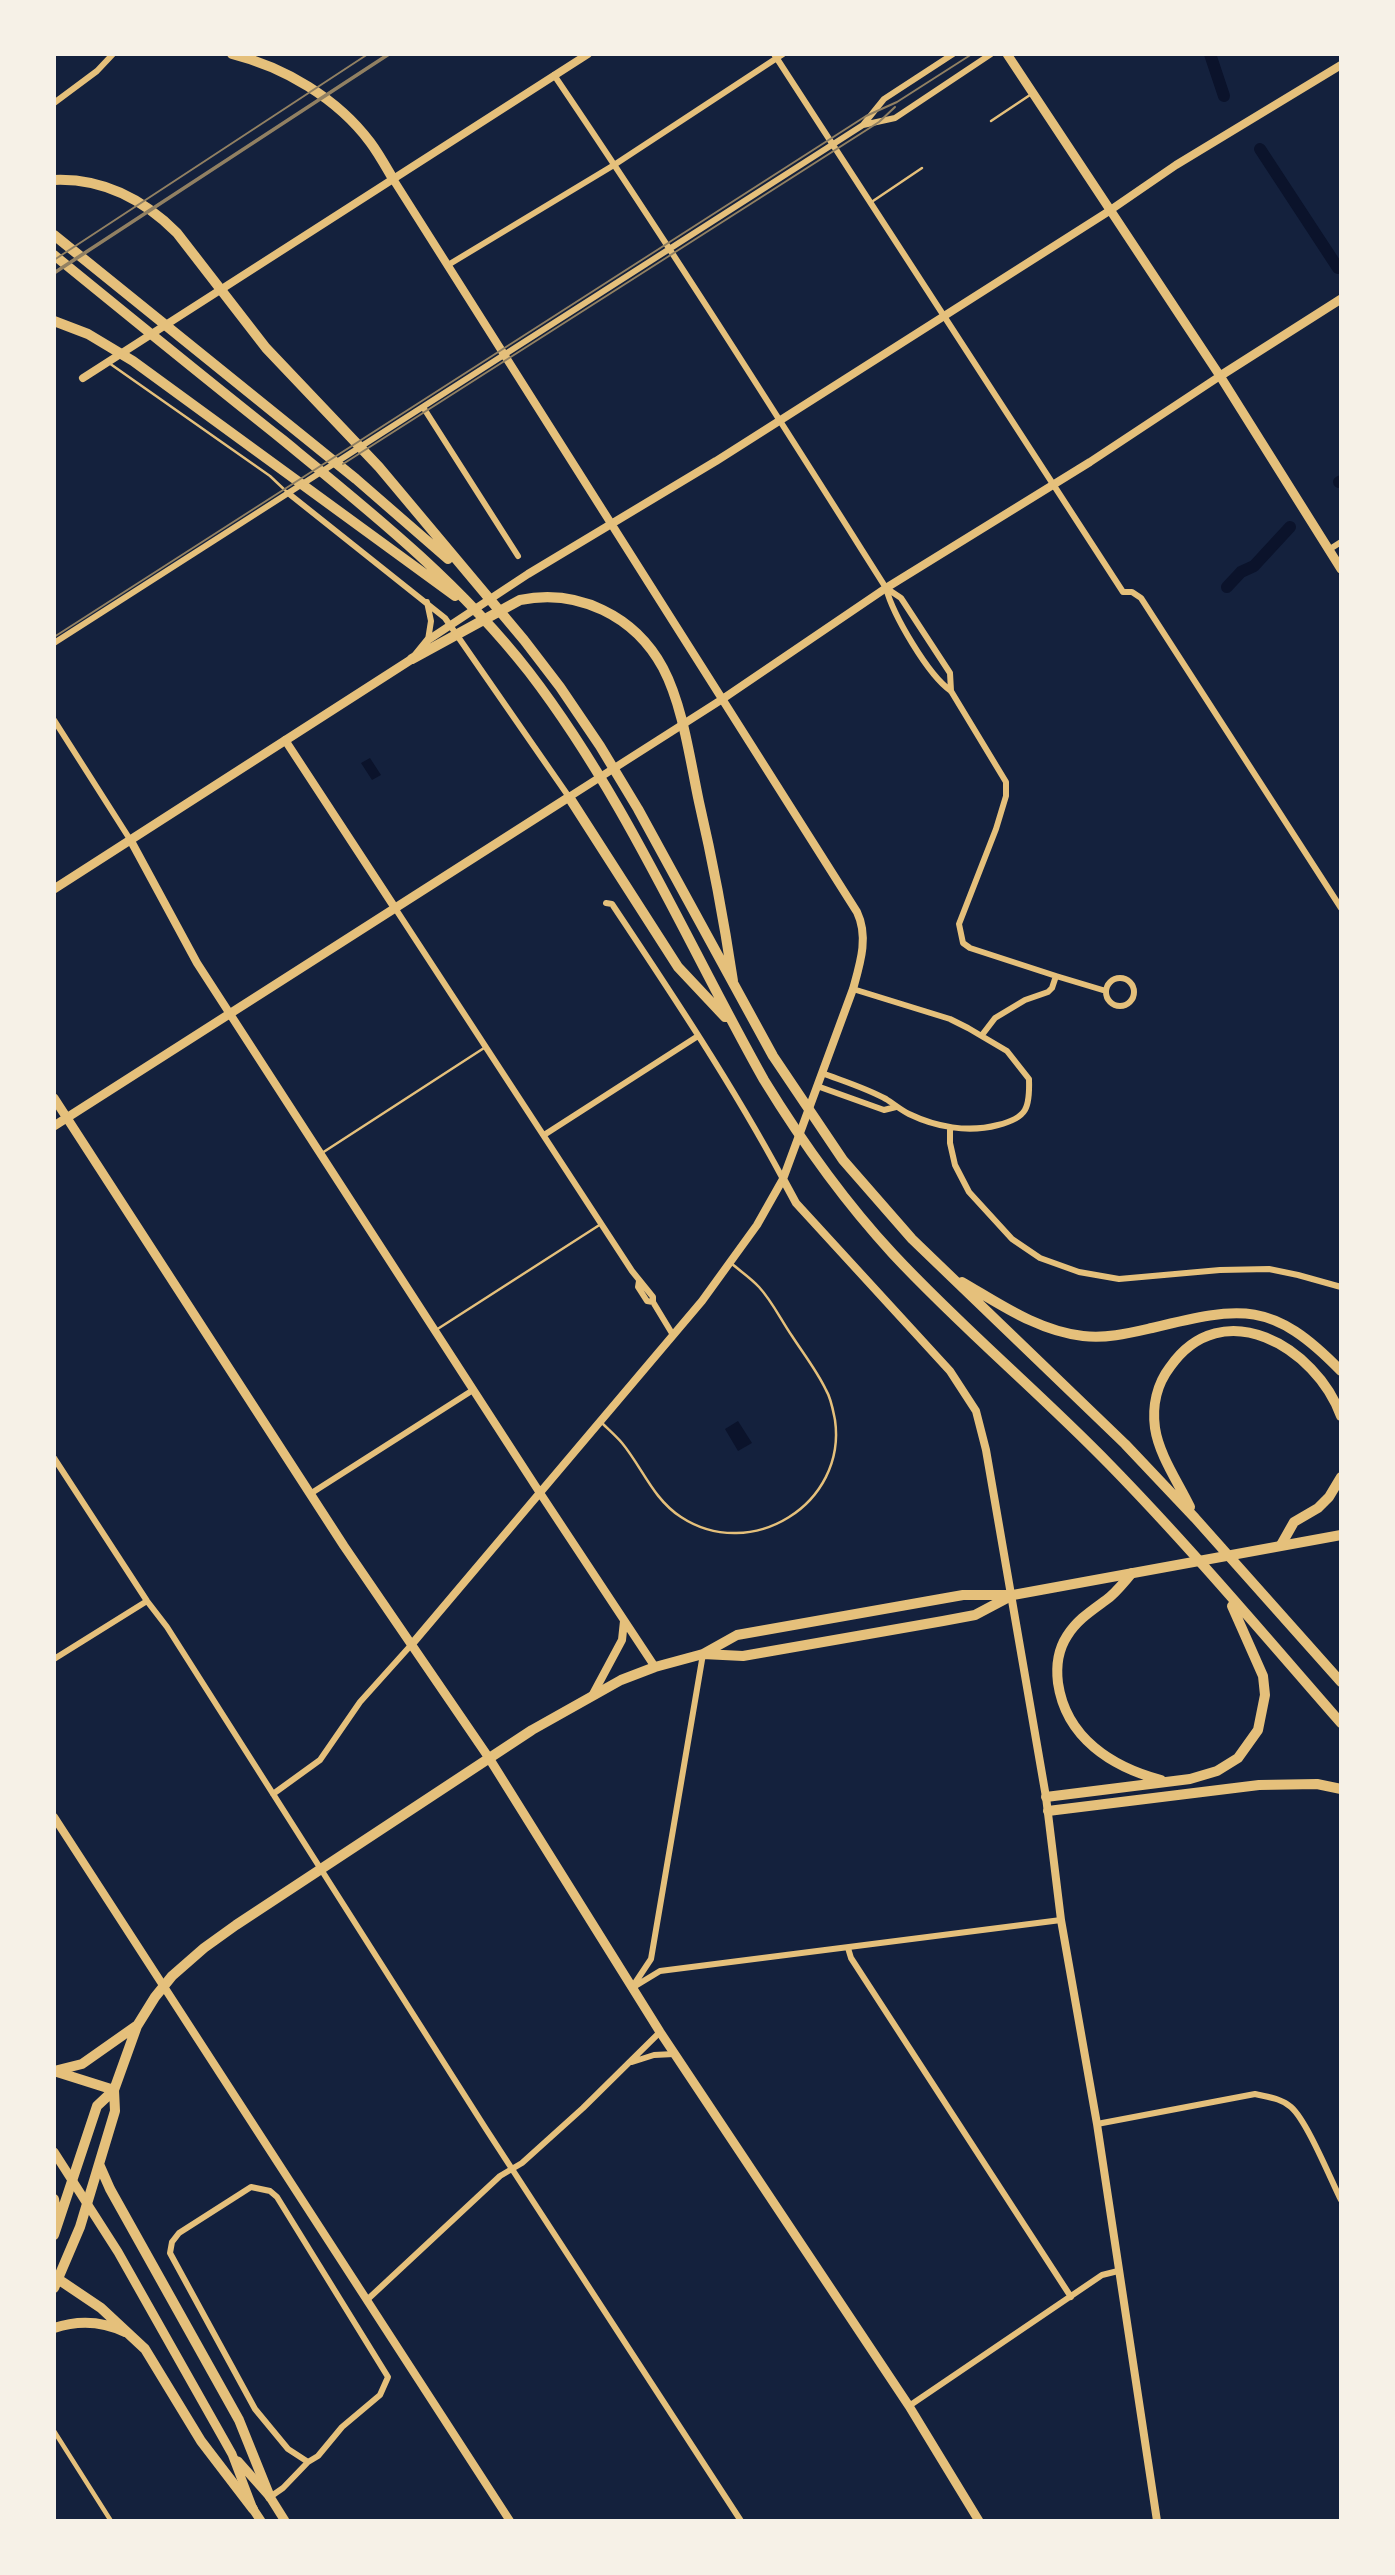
<!DOCTYPE html>
<style>
body{margin:0}
#map{position:relative;width:1395px;height:2575px;overflow:hidden;background:#14213d;font-family:Karla,sans-serif}
canvas{display:block}
.frame{position:absolute;inset:0;border:56px solid #f6f1e7;pointer-events:none}
</style>
<div id="map">
<canvas width="1395" height="2575"></canvas>
<div class="frame"></div>
</div>
<script>
const ctx = document.querySelector('canvas').getContext('2d');
ctx.lineJoin = 'round';
function fillPath(path, color) { ctx.fillStyle = color; ctx.fill(path, 'evenodd'); }
function trace(path, color, width, dash) { ctx.strokeStyle = color; ctx.lineWidth = width; ctx.lineCap = dash ? 'butt' : 'round'; ctx.setLineDash(dash || []); ctx.stroke(path); }
const water = new Path2D(`
 M370,758L381,775L372,780L361,763Z
 M738,1421L752,1443L738,1451L725,1429Z`);
const canal = new Path2D(`
 M1210,54L1224,96
 M1260,149L1338,268
 M1339,482L1341,481
 M1227,587L1241,572L1254,566L1290,527`);
const service = new Path2D(`
 M991,121L1030,95
 M873,201L922,168
 M109,363L270,476L288,493
 M322,1153L484,1048
 M436,1330L601,1224
 M603,1424C609,1430 616,1436 622,1443C642,1467 653,1499 681,1517C751,1563 847,1504 835,1420C833,1410 831,1398 826,1390C817,1371 803,1353 792,1336C781,1320 772,1301 759,1287C751,1278 740,1271 731,1263`);
const pedestrian = new Path2D(`
 M54,2431L111,2521`);
const minor = new Path2D(`
 M774,54L1123,592H1132L1141,598L1341,908
 M554,75C668,243 777,416 886,588C893,615 928,675 951,691L1006,782V796L996,829L959,924L963,943L970,948L1056,976
 M54,103L97,71L113,54
 M863,125L895,118L991,54
 M448,265L614,165L783,54
 M423,407L518,556
 M288,493L445,618L569,797
 M1330,549L1341,542
 M886,588L901,598L950,673L951,691
 M427,602L431,621L428,640
 M54,643L863,125L884,99L953,54
 M54,720L131,841
 M606,903L612,904C672,994 732,1084 783,1179
 M395,908L632,1271L653,1297V1302L673,1335
 M1106 992a14 14 0 1 1 28 0a14 14 0 1 1-28 0Z
 M982,1035L995,1018L1025,1000L1048,992L1052,988L1056,976L1106,991
 M822,1073C843,1081 866,1088 886,1099C894,1104 901,1110 909,1114C936,1127 968,1133 998,1125C1027,1118 1030,1108 1029,1079L1007,1051L968,1028L950,1019L853,989
 M817,1086L884,1110L896,1107
 M950,1128V1143L955,1165L969,1192L1012,1239L1040,1258L1079,1272L1119,1279L1220,1270L1269,1269L1298,1275L1341,1287
 M544,1135L698,1036
 M639,1281L638,1287L647,1301L653,1302
 M54,1458L147,1601L167,1627L486,2129L741,2521
 M310,1494L473,1390
 M54,1659L147,1601
 M273,1794L320,1760L360,1702L412,1644
 M848,1948L851,1958L1071,2297
 M633,1986L651,1959L703,1654
 M632,1988L660,1971L1061,1920
 M632,2062L654,2055L674,2054
 M1097,2124L1255,2094C1267,2097 1281,2098 1291,2107C1307,2121 1330,2178 1341,2200
 M368,2299L500,2176L522,2163L583,2108L660,2032
 M909,2406L1102,2275L1118,2271
 M270,2497L283,2488L308,2462L288,2449L255,2409L170,2253L172,2242L179,2233L251,2187L270,2191L277,2197L388,2377L380,2395L342,2427L318,2456L308,2462`);
const tertiary = new Path2D(`
 M393,179L857,912C869,937 860,964 853,989L783,1179L757,1225L702,1301L412,1644
 M83,378L588,54
 M415,656L428,640L528,574L716,461L1109,211L1176,165L1341,65
 M285,740L395,908
 M569,797L721,700L886,588L1090,462L1220,376
 M131,841L197,963L540,1493L655,1667
 M783,1179L796,1203L950,1371L976,1411L986,1450L1046,1797L1061,1920L1097,2124L1157,2521
 M592,1696L622,1640L624,1621
 M54,1817L510,2521`);
const secondary = new Path2D(`
 M1007,54L1220,376L1341,569
 M1220,376L1341,299
 M54,889L412,659
 M54,1098L344,1546L489,1758L660,2032L909,2406L979,2521
 M54,1126L569,797
 M54,2152L118,2252L232,2454L253,2509L261,2521
 M238,2461L270,2497L285,2521`);
const primary = new Path2D(`
 M703,1654L743,1656L943,1621L975,1615L1009,1597
 M54,2071L82,2064L136,2026
 M57,2072L114,2090
 M99,2164L110,2189L239,2420L270,2497
 M54,2199L57,2219
 M54,2235L97,2106L114,2090
 M55,2277L101,2308L145,2349L201,2441L253,2509
 M54,2288L80,2227L115,2111L114,2090L137,2026L155,1997L172,1976L204,1948L236,1925L532,1730L621,1680L655,1667L703,1654L737,1635L963,1595H1013L1341,1535
 M54,2328C78,2320 102,2321 125,2332`);
const motorway = new Path2D(`
 M232,54C284,67 337,98 370,142C379,154 386,167 393,179
 M54,180C103,178 143,199 177,233L266,348L379,467L524,640L560,687L600,746L638,809L773,1056L843,1160L912,1239L1125,1444L1195,1518L1341,1682
 M54,235L356,479L448,559
 M54,255C130,317 206,379 283,440C371,512 459,582 529,672C625,797 687,943 764,1080C802,1142 844,1201 893,1254C962,1328 1040,1393 1110,1465C1191,1548 1265,1636 1341,1723
 M54,321L88,334L133,361L455,596
 M412,659L520,600C578,588 635,616 663,668C683,706 690,760 699,802C713,862 724,921 733,981
 M569,797L678,967L725,1017
 M962,1282C1000,1304 1038,1331 1083,1336C1106,1339 1130,1333 1152,1328C1242,1306 1272,1300 1341,1371
 M1190,1507C1178,1482 1159,1455 1155,1428C1152,1406 1157,1384 1170,1367C1222,1292 1316,1347 1341,1416
 M1281,1545L1294,1522L1318,1508L1329,1497L1341,1477
 M1132,1573C1124,1582 1116,1593 1106,1600C1091,1611 1077,1620 1067,1636C1058,1650 1056,1667 1058,1683C1066,1738 1112,1767 1161,1780
 M1046,1797L1190,1779L1217,1771L1238,1758L1258,1730L1265,1695L1263,1676L1232,1606
 M1048,1811L1259,1785L1317,1784L1341,1789`);
const tram = new Path2D(`
 M54,260L368,54
 M343,464L879,122L895,107
 M54,637L866,116L897,102L972,54`);
const rail = new Path2D(`
 M54,273L389,54`);
fillPath(water, '#0b132b');
trace(canal, '#0b132b', 12);
trace(service, '#e5c07b', 2.5);
trace(pedestrian, '#e5c07b', 4.5);
trace(minor, '#e5c07b', 6);
trace(tertiary, '#e5c07b', 8);
trace(secondary, '#e5c07b', 9);
trace(primary, '#e5c07b', 10);
trace(motorway, '#e5c07b', 10);
trace(tram, '#918062', 2);
trace(rail, '#918062', 3.5);
</script>
